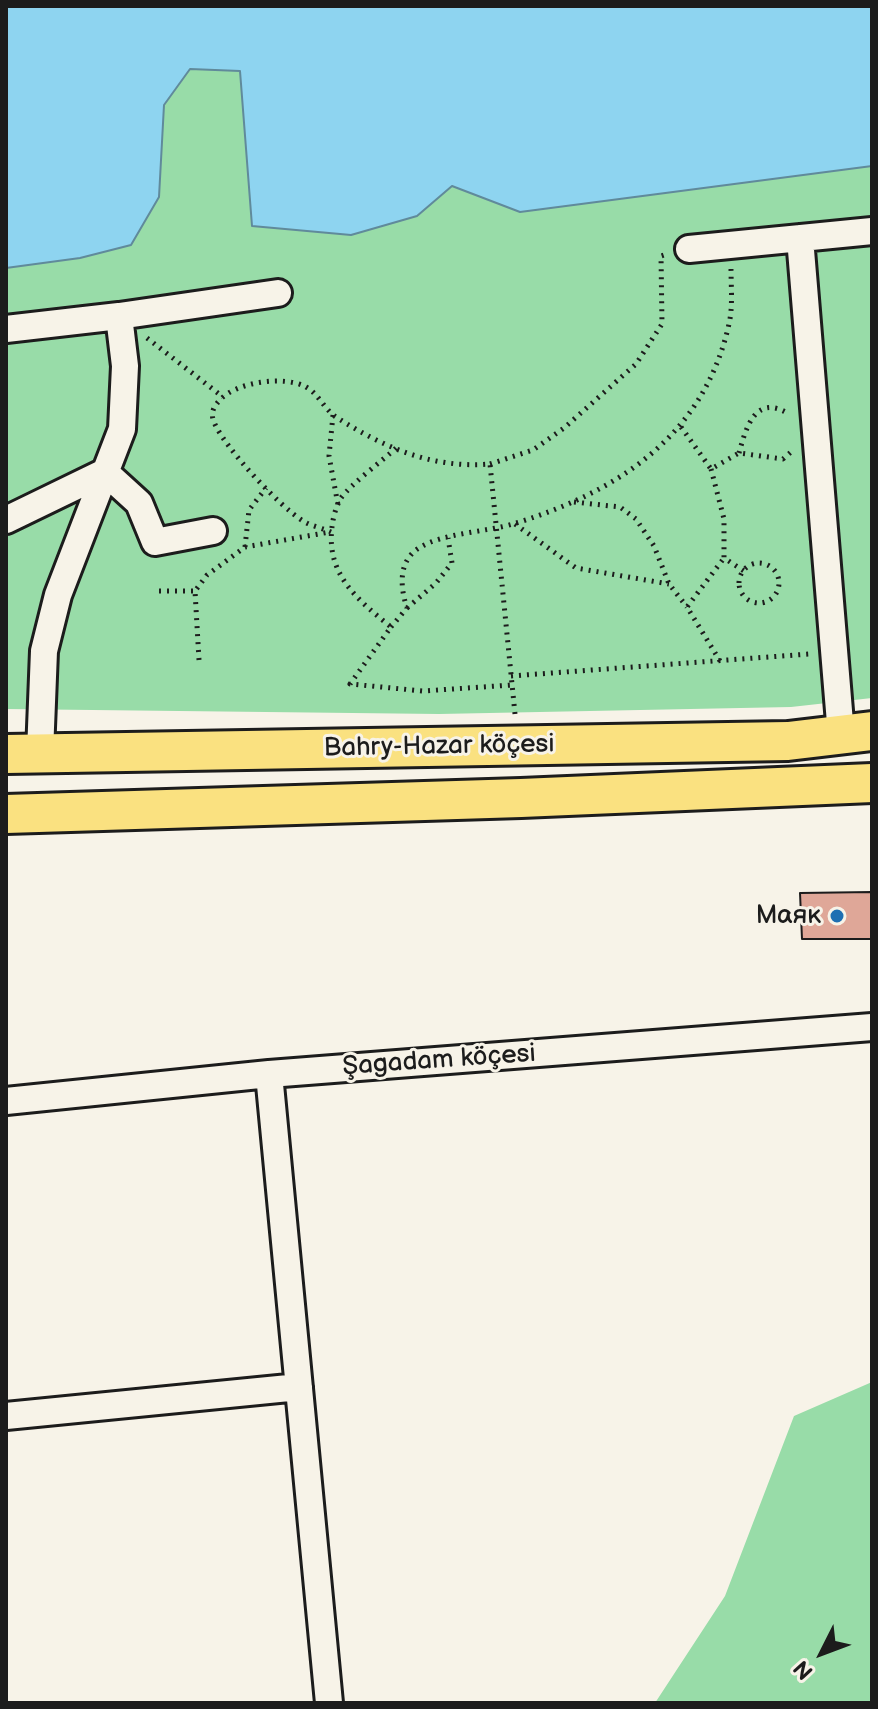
<!DOCTYPE html>
<meta charset="utf-8">
<style>
body{margin:0}
#map{position:relative;width:878px;height:1709px;overflow:hidden;background:#f7f3e8;font-family:"Balsamiq Sans",sans-serif}
canvas{display:block}
.frame{position:absolute;inset:0;border:8px solid #1c1c1c;pointer-events:none}
.north{position:absolute;left:782px;top:1613px;width:80px;height:80px;-webkit-text-stroke:6px #f7f3e8;paint-order:stroke;rotate:228deg;font-size:22px;font-weight:700;line-height:32px;text-align:center;color:#1c1c1c}
.north::after{content:'';display:block;margin:auto;width:28px;height:36px;background:#1c1c1c;clip-path:polygon(50% 0,100% 100%,50% 72%,0 100%)}
</style>
<div id="map">
<canvas width="878" height="1709"></canvas>
<div class="frame"></div>
<div class="north">N</div>
</div>
<script>
const ctx = document.querySelector('canvas').getContext('2d');
ctx.lineJoin = 'round';
function fillPath(path, color) { ctx.fillStyle = color; ctx.fill(path, 'evenodd'); }
function trace(path, color, width, dash) { ctx.strokeStyle = color; ctx.lineWidth = width; ctx.lineCap = dash ? 'butt' : 'round'; ctx.setLineDash(dash || []); ctx.stroke(path); }
function label(font, color, halo, rows, align = 'center') {
  ctx.font = font + ' "Balsamiq Sans",sans-serif'; ctx.lineWidth = 6; ctx.setLineDash([]); ctx.textBaseline = 'middle'; ctx.strokeStyle = halo; ctx.fillStyle = color; for (const [text, x, y, turn = 0] of rows) {
    ctx.save(); ctx.translate(x, y); ctx.rotate((+turn || 0) * Math.PI / 180); ctx.textAlign = isNaN(turn) ? turn : align; if (halo) ctx.strokeText(text, 0, 0); ctx.fillText(text, 0, 0); ctx.restore();
  }
}
const green = new Path2D(`
 M190,69L240,70L252,226L417,216L452,186L521,212L872,166V698L791,707L439,714L6,709V268L80,258L159,197L164,105Z
 M872,1382V1703H655L725,1596L794,1416Z`);
const water = new Path2D(`
 M6,6H872V166L520,212L452,186L417,216L351,235L252,226L240,71L190,69L164,105L159,197L131,245L80,258L6,268Z`);
const building = new Path2D(`
 M872,892V939H802L800,893Z`);
const path = new Path2D(`
 M147,338L223,397
 M333,415L329,456L338,505
 M681,427L711,469L739,453L783,459L792,451
 M396,448C381,462 352,483 341,498C336,506 333,518 332,527C326,575 358,600 391,627L350,684L423,691L512,685
 M739,453C746,428 755,393 789,414
 M490,464L533,450L564,428L636,364L662,324L661,256L664,255
 M711,469L724,519V558L744,571
 M574,502L620,507L636,519L654,546L669,584L687,607
 M515,524L576,568L669,584
 M331,532C322,528 311,526 303,521C279,506 224,447 214,422C210,413 214,406 220,400C236,382 284,375 306,387C318,393 324,409 336,417C383,447 432,469 490,464L515,714
 M245,547L249,510L266,488
 M739 583a20 20 0 1 1 40 0a20 20 0 1 1-40 0Z
 M159,591H195
 M407,608L436,583L452,563L448,538
 M391,627L407,608C400,587 398,561 419,548C442,533 486,532 513,524C618,492 704,436 729,324C733,307 731,287 731,269
 M199,660L195,591L207,575L245,547L330,532
 M720,661L687,607L724,558
 M511,676L809,654`);
const minor = new Path2D(`
 M800,238L841,735
 M689,249L872,231
 M119,316L278,293
 M6,329L119,316L125,366L122,429L58,595L44,651L40,753
 M6,520L105,472L139,503L155,542L213,531
 M269,1074L329,1703
 M6,1101L269,1074L872,1027
 M6,1416L299,1387`);
const highway = new Path2D(`
 M6,754L788,741L872,731
 M6,814L521,798L872,783`);
const markers = [
 [837,916,8,"#1f6fb2"]
];
const streetNames = [
 ["Bahry-Hazar köçesi",439,747,-1],
 ["Şagadam köçesi",439,1061,-4]
];
const poiNames = [
 ["Маяк",821,916]
];
fillPath(green, '#98dca8');
fillPath(water, '#8ed4f0');
trace(water, '#608a9b', 2);
fillPath(building, '#dfa798');
trace(building, '#1c1c1c', 2);
trace(minor, '#1c1c1c', 32);
trace(highway, '#1c1c1c', 44);
trace(path, '#1c1c1c', 5, [2, 6]);
trace(minor, '#f7f3e8', 26);
trace(highway, '#fae180', 38);
for (const [x, y, r, color] of markers) { const dot = new Path2D(); dot.arc(x, y, r, 0, 2 * Math.PI); ctx.fillStyle = color; ctx.fill(dot); trace(dot, '#f7f3e8', 3); }
label('26px', '#1c1c1c', '#f7f3e8', streetNames);
label('26px', '#1c1c1c', '#f7f3e8', poiNames, 'right');
</script>
